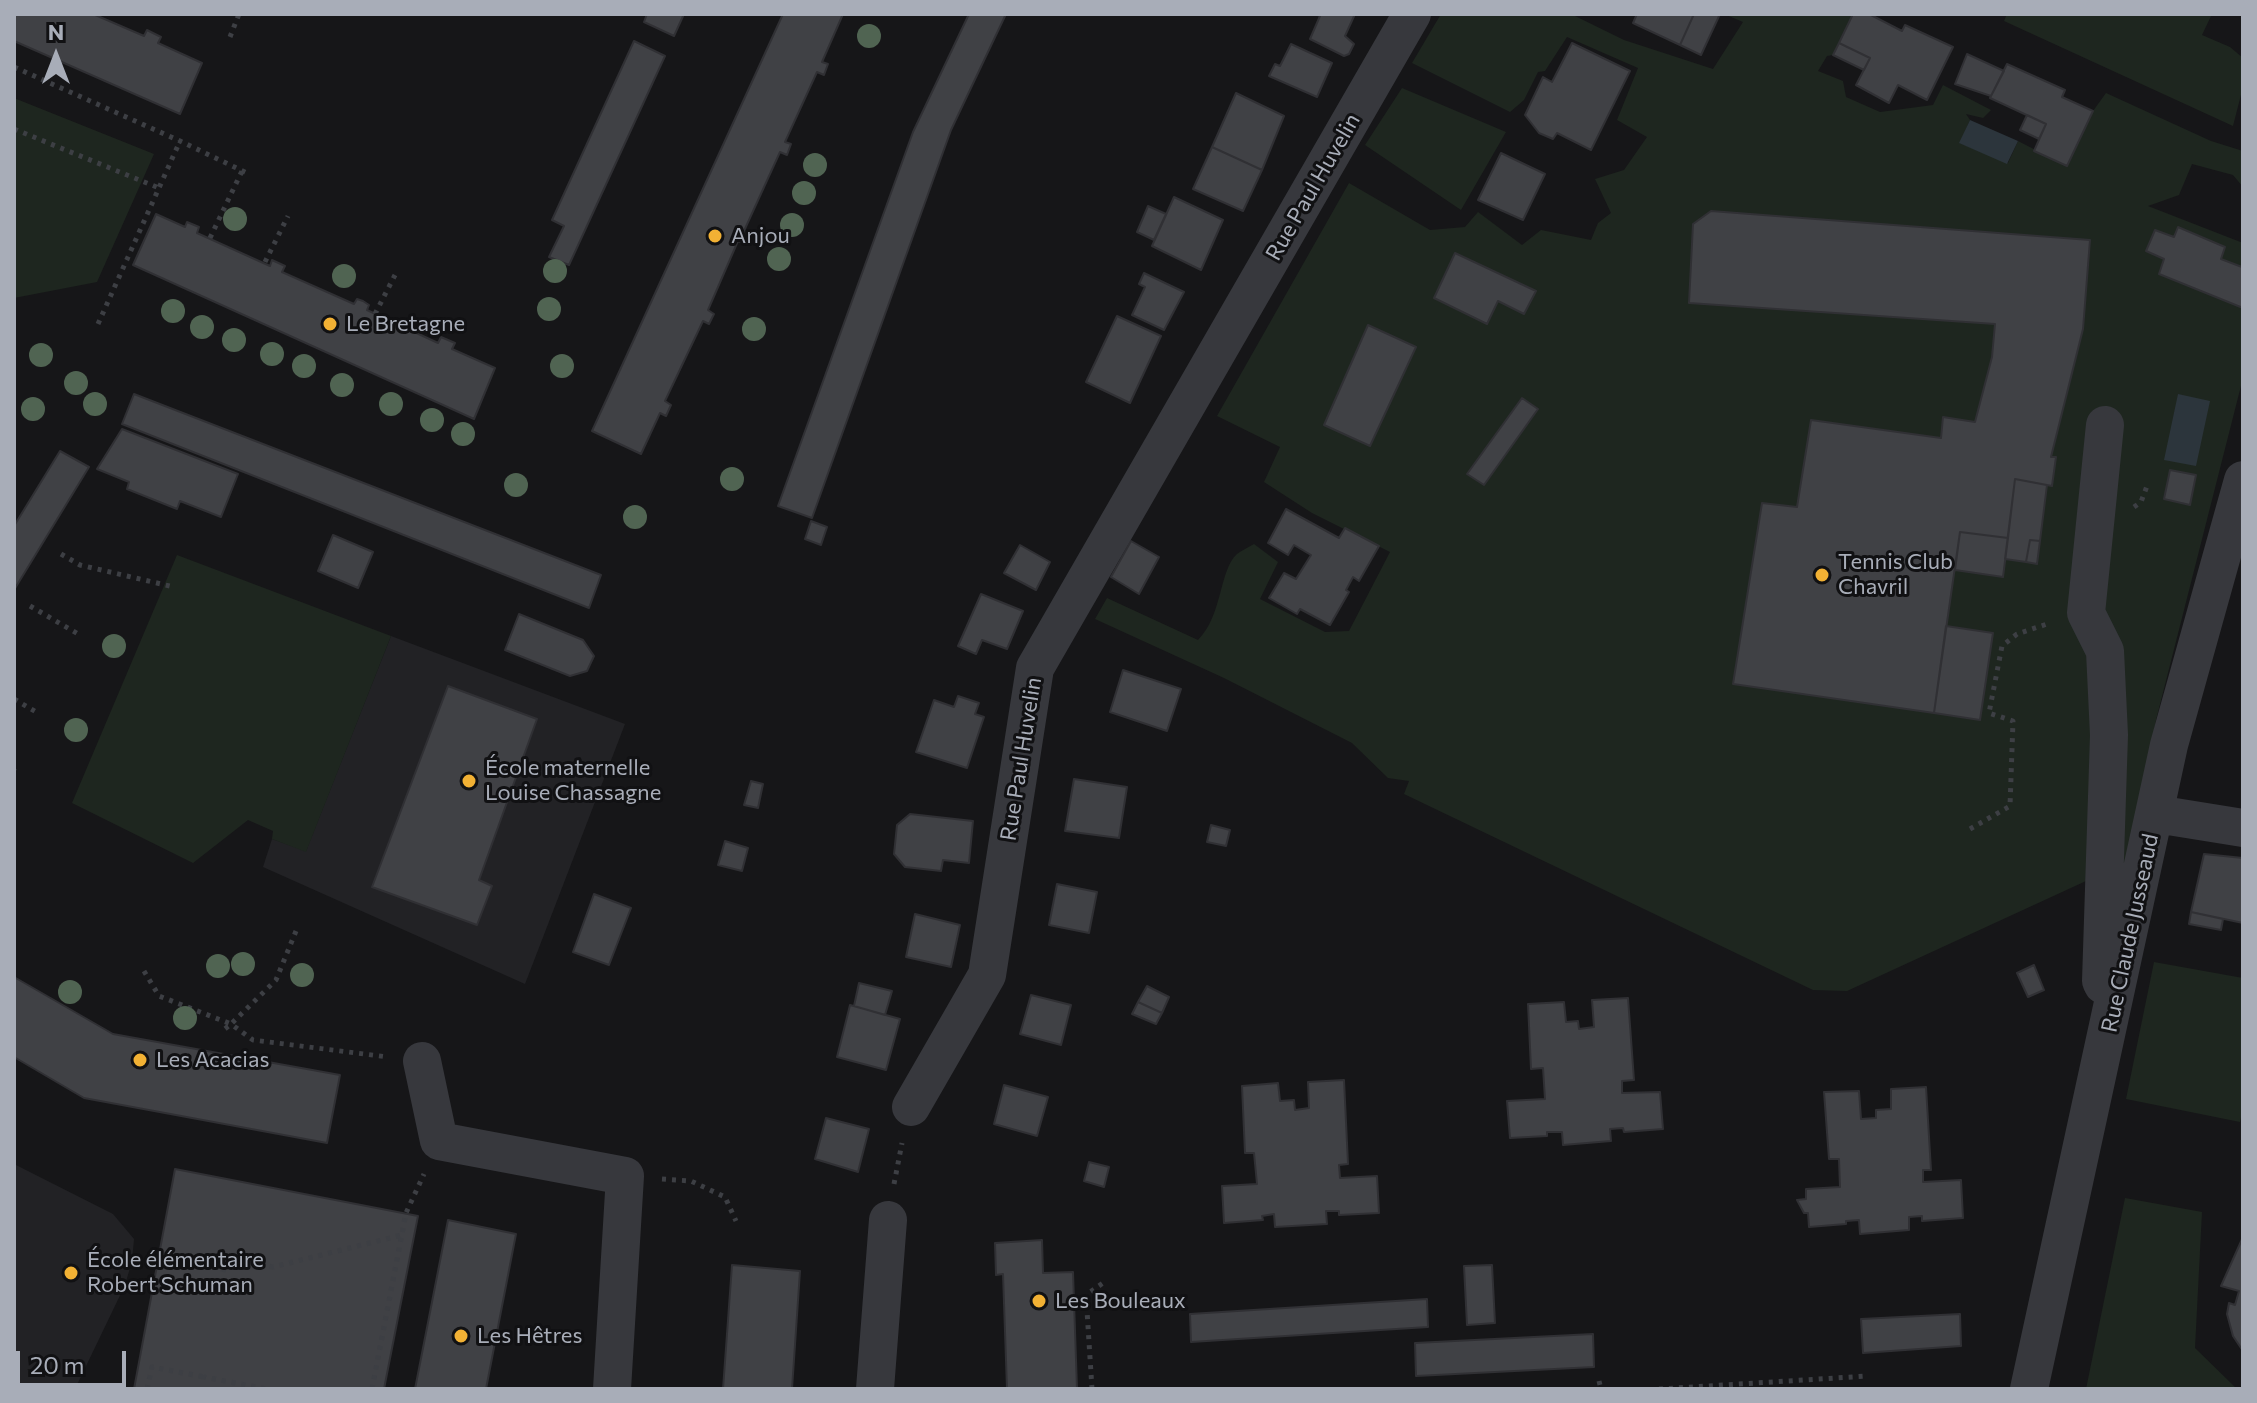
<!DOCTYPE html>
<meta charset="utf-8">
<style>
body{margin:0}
#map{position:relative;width:2257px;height:1403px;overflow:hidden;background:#161618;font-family:Commissioner,sans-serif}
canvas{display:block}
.frame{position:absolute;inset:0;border:16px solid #a8adb8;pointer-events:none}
.north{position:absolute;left:16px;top:16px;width:80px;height:80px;-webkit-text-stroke:6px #111113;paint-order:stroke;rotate:0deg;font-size:22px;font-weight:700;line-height:32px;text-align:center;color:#a8adb8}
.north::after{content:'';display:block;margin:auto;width:28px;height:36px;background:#a8adb8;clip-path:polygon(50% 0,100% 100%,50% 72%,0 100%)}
.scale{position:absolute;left:16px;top:1351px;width:110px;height:36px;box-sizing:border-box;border:4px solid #a8adb8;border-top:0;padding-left:10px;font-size:24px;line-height:28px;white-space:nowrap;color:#a8adb8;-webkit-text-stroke:6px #111113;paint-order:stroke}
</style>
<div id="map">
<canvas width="2257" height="1403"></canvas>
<div class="frame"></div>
<div class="north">N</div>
<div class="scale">20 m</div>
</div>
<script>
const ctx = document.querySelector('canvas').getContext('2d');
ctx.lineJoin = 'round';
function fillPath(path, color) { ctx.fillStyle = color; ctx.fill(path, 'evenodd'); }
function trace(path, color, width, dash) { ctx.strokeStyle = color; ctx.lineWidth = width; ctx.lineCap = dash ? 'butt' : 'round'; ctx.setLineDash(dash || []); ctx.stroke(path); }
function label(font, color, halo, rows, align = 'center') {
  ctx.font = font + ' Commissioner,sans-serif'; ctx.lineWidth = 6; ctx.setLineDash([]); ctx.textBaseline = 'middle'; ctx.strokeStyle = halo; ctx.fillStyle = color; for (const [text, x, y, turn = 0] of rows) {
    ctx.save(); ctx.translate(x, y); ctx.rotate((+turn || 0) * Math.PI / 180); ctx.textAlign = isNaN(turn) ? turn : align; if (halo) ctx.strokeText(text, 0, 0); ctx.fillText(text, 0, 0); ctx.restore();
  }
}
const built = new Path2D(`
 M391,636L625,724L525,984L263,867L272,839L306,851Z
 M14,1164L113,1214L134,1239L132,1261L125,1285L75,1389H14Z`);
const green = new Path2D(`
 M1441,14H1571L1624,40L1713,69L1743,22L1724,14H1853L1833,55L1827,56L1818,71L1843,81L1846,97L1880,112L1933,105L1943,85L1991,110L1983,118L1966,114L1970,120L1960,143L2008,163L2018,141L2067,166L2093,111L2106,93L2211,141L2243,151V187L2233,175L2192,164L2179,195L2148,206L2243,243V378L2156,720L2127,879L2086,881L1847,991L1813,990L1404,794L1409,781L1388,778L1352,743L1224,678L1095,619L1107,598L1198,640C1223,615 1219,570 1237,554C1242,550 1249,547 1254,544L1278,562L1260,599L1325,632L1349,631L1390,552L1312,513L1264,482L1280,447L1217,416L1349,183L1430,230L1465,227L1478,212L1522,245L1541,230L1591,240L1598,223L1611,213L1595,179L1624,170L1647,137L1617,120L1638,68L1567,37L1545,71L1538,72L1524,100L1510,112L1412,63Z
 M2007,14H2212L2202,35L2230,47L2243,58V87L2233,126L2004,21Z
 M1402,88L1506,132L1461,210L1365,145Z
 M14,98L154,154L97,282L14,298Z
 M177,555L391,636L306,852L272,839L273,831L248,820L193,863L72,803Z
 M2154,962L2243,978V1109L2240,1122L2126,1099Z
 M2125,1198L2202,1212L2195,1348L2237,1389H2086Z`);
const water = new Path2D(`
 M1970,120L2018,141L2007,164L1959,143Z
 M2178,394L2210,401L2196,466L2164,460Z`);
const building = new Path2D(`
 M14,14H93L144,36L147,30L161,37L158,43L202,63L180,114L14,41Z
 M647,14H684L674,36L644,22Z
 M783,14H843L822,62L828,64L824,75L817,72L785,142L791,144L787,155L780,152L744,231L751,234L746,244L738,241L708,310L714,314L709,324L703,321L665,401L671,405L666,416L660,413L641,454L592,431Z
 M969,14H1006L951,130L812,518L778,506L913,132Z
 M1315,14H1355L1345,36L1354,44L1349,54L1344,56L1310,39L1320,16Z
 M1637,14H1694L1680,45L1633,23Z
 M1694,14H1720L1701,55L1680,45Z
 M1853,14H1869L1902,31L1905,25L1953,47L1927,100L1898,85L1889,103L1856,85L1870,58L1839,43Z
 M634,41L665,56L569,265L549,257L564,226L552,220Z
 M1572,43L1630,71L1591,150L1557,133L1553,139L1539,133L1525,115L1543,77L1552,82Z
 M1839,43L1870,58L1864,70L1833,55Z
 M1291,44L1332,63L1317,97L1269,76L1275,64L1280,66Z
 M1967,54L2004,71L1991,96L1955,84Z
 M2007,64L2065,90L2062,97L2093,111L2067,166L2034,151L2046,124L1990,98Z
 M1236,93L1284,116L1262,170L1212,147Z
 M2027,115L2046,124L2039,139L2020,130Z
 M1212,147L1262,170L1243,211L1193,189Z
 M1501,153L1545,174L1523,220L1478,200Z
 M1174,197L1223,220L1201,270L1152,246Z
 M1148,206L1166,214L1154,240L1137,232Z
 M1711,211L2090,240L2083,329L2051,457H2056L2052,486L2015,479L2008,538L1960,532L1934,713L1733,684L1762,503L1797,507L1811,420L1941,438L1943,417L1975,422L1992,357L1995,324L1689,303L1693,224Z
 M156,214L185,227L187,222L199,227L197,233L270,266L272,260L285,266L282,272L354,304L357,299L363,301L369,305L367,310L438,343L441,337L455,343L452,349L495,368L474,419L133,265Z
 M2178,227L2225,247L2221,259L2242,267L2243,265V308L2159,274L2164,259L2146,251L2155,230L2174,237Z
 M1455,253L1536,291L1524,314L1498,301L1487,324L1434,298Z
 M1144,273L1184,292L1164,330L1132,315L1145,287L1139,284Z
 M1117,316L1161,336L1130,403L1086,382Z
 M1368,325L1416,347L1370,446L1324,425Z
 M134,394L601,575L589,608L122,424Z
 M1522,398L1538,409L1484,485L1467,474Z
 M122,429L238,474L221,517L180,501L177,509L127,489L129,482L97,469Z
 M60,451L89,467L14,590V526Z
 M2170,470L2196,475L2190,505L2164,499Z
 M2015,479L2047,485L2040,541L2030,540L2026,562L2005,559Z
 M1286,509L1339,538L1345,528L1379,546L1359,581L1353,577L1346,590L1349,592L1330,625L1300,609L1297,614L1269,598L1284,573L1296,579L1311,555L1294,545L1288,555L1268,543Z
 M811,521L827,527L821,545L805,539Z
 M1960,532L2008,538L2003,577L1955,570Z
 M333,535L373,552L358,588L318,571Z
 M2030,540L2040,541L2037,564L2026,562Z
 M1131,541L1159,557L1139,594L1111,577Z
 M1020,545L1050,562L1036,590L1004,573Z
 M981,594L1023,611L1007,649L982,640L976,654L958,646Z
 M519,614L583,640L594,656L587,671L570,676L505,650Z
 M1946,626L1993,633L1980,720L1934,713Z
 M1123,670L1181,689L1167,731L1110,712Z
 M448,686L537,719L479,880L492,886L477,925L372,887Z
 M958,696L979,703L975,714L984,717L967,768L916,752L934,700L954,707Z
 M1074,779L1127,787L1119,838L1065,831Z
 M751,781L763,784L758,808L744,805Z
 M910,814L973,821L969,863L943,860L941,871L905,867L894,854L897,825Z
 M1211,825L1230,830L1226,846L1207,842Z
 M725,841L748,848L742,871L718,865Z
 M2204,854L2243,858V923L2191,912Z
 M1057,884L1097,892L1089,933L1049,925Z
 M594,894L631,908L609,965L573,952Z
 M2191,912L2223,919L2221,930L2189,924Z
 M915,914L960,925L951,967L906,957Z
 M2034,965L2044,990L2028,997L2017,973Z
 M14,977L113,1034L340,1075L327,1143L84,1098L14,1057Z
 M859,983L892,991L885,1015L854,1006Z
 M1147,986L1169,997L1162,1013L1138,1002Z
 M1031,995L1071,1005L1061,1045L1020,1034Z
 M1628,998L1634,1080L1622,1081V1093L1660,1092L1663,1129L1624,1132L1623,1128L1610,1129L1611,1141L1563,1145L1562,1132H1547V1136L1510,1138L1507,1101L1545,1099L1543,1068L1531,1069L1528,1004L1564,1002L1566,1022L1578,1021L1579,1029L1594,1027L1592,1000Z
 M1138,1002L1162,1013L1156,1024L1132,1014Z
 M850,1005L900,1019L886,1070L837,1057Z
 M1344,1080L1348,1164L1339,1165L1340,1178L1377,1176L1379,1213L1339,1215V1211H1326L1327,1224L1275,1227L1274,1214L1262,1216L1263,1220L1224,1223L1222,1186L1257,1184L1254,1153H1245L1242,1086L1278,1083L1280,1101L1294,1100L1295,1110L1309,1108L1308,1082Z
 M1004,1085L1048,1097L1037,1136L994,1124Z
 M1926,1087L1931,1170H1923V1182L1961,1180L1963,1218L1922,1221V1216L1909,1217V1230L1860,1234L1859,1220L1846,1221V1224L1809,1227L1808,1213H1804L1797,1200L1806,1199V1189L1840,1187L1839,1159H1829L1824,1092L1859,1091L1861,1119L1876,1118V1110L1891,1109V1089Z
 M826,1118L869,1129L858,1172L815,1159Z
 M1089,1162L1109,1167L1104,1187L1084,1181Z
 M175,1169L418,1216L384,1389H134Z
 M448,1220L516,1234L486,1389H415Z
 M2243,1237V1351L2233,1336L2227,1314L2229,1303L2235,1305L2239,1291L2221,1286Z
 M1042,1240L1043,1273L1073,1272L1077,1389H1007L1003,1274L996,1275L995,1243Z
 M732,1265L800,1271L792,1389H723Z
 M1492,1265L1495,1323L1467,1325L1464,1266Z
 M1427,1299L1428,1327L1191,1342L1190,1314Z
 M1960,1314L1961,1346L1863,1353L1861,1319Z
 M1593,1334L1594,1367L1416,1376L1415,1343Z`);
const path = new Path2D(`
 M230,37L239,14
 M14,67L180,141L249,174
 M14,129L159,188
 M210,238L242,171
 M265,262L288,216
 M375,314L395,275
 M98,324L180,141
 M2134,507L2141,502L2147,486
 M61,554L80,565L174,587
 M30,606L80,635
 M14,699L38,713
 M14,769L15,768
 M1970,829L2010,806L2013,721L1989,713L2002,646L2017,634L2050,623
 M296,931L276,980L231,1024L253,1040L388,1057
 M144,971L159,996L231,1024L221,1032
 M662,1179L691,1181L725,1197L736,1221
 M894,1184L902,1143
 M223,1272L226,1257L273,1267L402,1235
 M204,1375V1377L267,1389
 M1599,1381L1601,1389
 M147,1389L152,1367L204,1377
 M372,1389L406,1213L424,1174
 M1092,1389L1086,1295L1103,1283
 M1659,1389L1868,1376`);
const minor = new Path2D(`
 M2156,814L2243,828
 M2103,985L2101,981L2109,735L2105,651L2086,613L2105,425
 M422,1061L439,1141L625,1176L612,1389
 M911,1107L987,975L1035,668L1412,14
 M875,1389L888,1220
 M2029,1389L2169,745L2243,480`);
const trees = [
 [869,36],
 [815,165],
 [804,193],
 [235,219],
 [792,225],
 [779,259],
 [555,271],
 [344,276],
 [549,309],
 [173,311],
 [202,327],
 [754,329],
 [234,340],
 [272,354],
 [41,355],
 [304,366],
 [562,366],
 [76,383],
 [342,385],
 [95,404],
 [391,404],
 [33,409],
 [432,420],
 [463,434],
 [732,479],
 [516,485],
 [635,517],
 [114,646],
 [76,730],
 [243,964],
 [218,966],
 [302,975],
 [70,992],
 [185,1018]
];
const markers = [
 [715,236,8,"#f2b134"],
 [330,324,8,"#f2b134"],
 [1822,575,8,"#f2b134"],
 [469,781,8,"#f2b134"],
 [140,1060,8,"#f2b134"],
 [71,1273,8,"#f2b134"],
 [1039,1301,8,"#f2b134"],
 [461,1336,8,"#f2b134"]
];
const streetNames = [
 ["Rue Paul Huvelin",1313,187,-60],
 ["Rue Paul Huvelin",1021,759,-81],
 ["Rue Claude Jusseaud",2130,933,-78]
];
const poiNames = [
 ["Anjou",731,236],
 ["Le Bretagne",346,324],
 ["Tennis Club",1838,562],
 ["Chavril",1838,587],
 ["École maternelle",485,768],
 ["Louise Chassagne",485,793],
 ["Les Acacias",156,1060],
 ["École élémentaire",87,1260],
 ["Robert Schuman",87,1285],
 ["Les Bouleaux",1055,1301],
 ["Les Hêtres",477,1336]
];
fillPath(built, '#222225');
fillPath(green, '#1e261f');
fillPath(water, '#2c353c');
fillPath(building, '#404145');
trace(building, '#303034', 2);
trace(path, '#3d3f44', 5, [4, 6]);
trace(minor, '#37383d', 38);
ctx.fillStyle = '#506452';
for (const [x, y] of trees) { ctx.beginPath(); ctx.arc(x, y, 12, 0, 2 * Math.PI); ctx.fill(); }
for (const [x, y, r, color] of markers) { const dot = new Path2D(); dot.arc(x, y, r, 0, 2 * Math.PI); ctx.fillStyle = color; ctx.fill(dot); trace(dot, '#111113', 3); }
label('22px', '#a8adb8', '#111113', streetNames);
label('22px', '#a8adb8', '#111113', poiNames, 'left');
</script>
